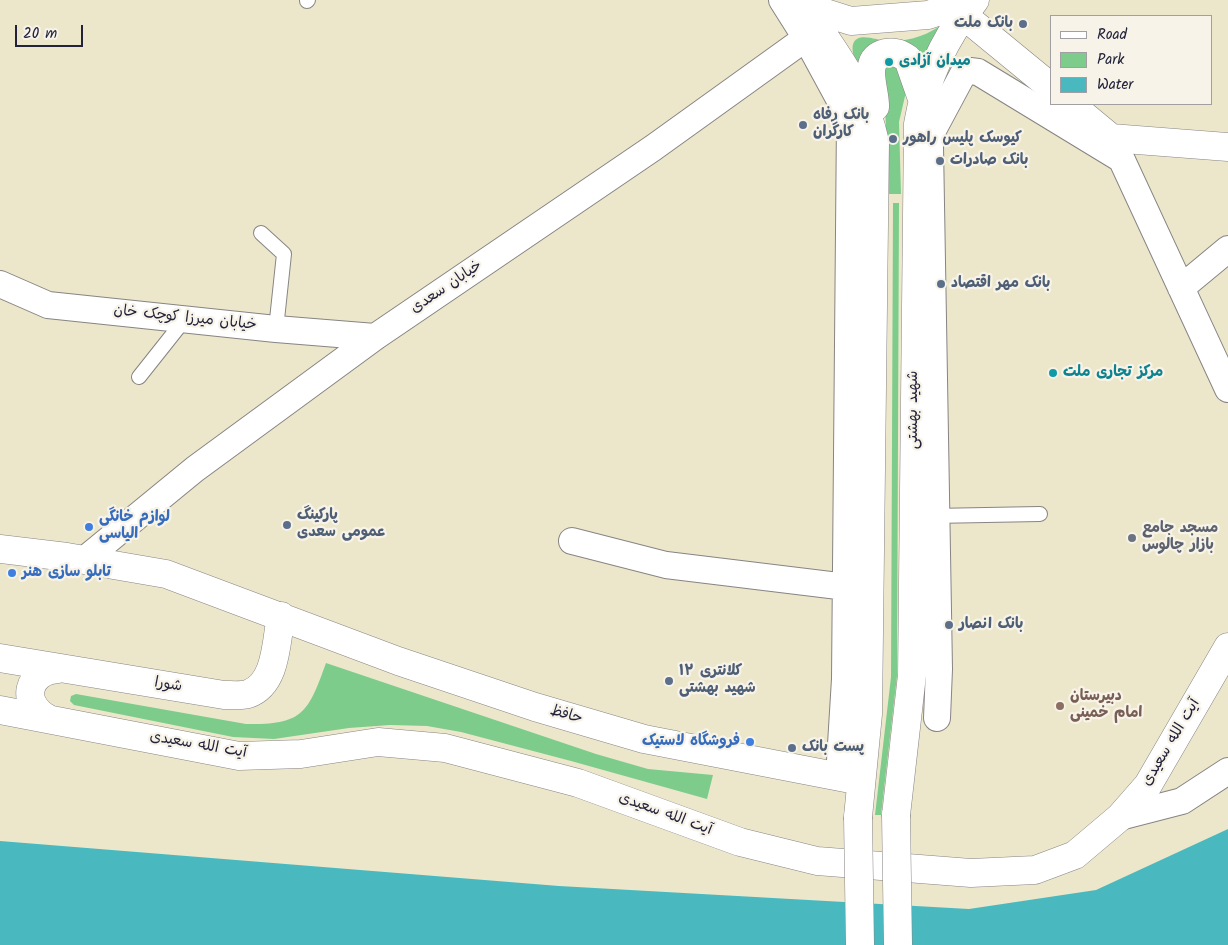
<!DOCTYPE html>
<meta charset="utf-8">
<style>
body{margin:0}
#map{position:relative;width:1228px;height:945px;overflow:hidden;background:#ece7cb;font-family:Kalam,sans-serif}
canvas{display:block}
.legend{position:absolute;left:1050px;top:15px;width:162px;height:90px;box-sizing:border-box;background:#f7f3e8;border:1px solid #a29fa3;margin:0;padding:6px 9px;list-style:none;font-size:15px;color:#22223b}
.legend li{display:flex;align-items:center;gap:10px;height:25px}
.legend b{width:25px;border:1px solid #a29fa3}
.scale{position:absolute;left:15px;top:25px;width:68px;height:22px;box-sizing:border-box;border:2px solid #22223b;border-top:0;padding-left:6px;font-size:15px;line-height:18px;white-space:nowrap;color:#22223b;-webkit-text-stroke:4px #f7f3e8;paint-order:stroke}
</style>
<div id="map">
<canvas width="1228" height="945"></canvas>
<ul class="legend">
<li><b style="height:6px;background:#fff"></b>Road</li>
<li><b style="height:14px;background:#7ecc8b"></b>Park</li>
<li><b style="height:14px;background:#49b9bf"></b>Water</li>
</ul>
<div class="scale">20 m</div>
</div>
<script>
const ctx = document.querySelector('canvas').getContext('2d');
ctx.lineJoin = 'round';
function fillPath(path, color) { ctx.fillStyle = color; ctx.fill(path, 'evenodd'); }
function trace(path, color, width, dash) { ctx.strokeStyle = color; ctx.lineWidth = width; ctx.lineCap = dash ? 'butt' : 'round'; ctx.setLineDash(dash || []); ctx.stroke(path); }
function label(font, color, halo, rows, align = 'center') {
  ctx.font = font + ' Kalam,"Playpen Sans Arabic",sans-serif'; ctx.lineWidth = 4.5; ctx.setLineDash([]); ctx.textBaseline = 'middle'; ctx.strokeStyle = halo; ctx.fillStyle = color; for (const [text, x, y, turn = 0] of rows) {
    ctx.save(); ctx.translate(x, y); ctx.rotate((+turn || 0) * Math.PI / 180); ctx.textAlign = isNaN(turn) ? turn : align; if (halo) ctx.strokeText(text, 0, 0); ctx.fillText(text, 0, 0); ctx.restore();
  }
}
const green = new Path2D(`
 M946,22L920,60L908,48L861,76C858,67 849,50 854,42C860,32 878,41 887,41C910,42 928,35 946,22Z
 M892,60L909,79L899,122L901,194H889L885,106L876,73Z
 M893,203H899L897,676L881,815H875L891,677Z
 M326,663L596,754L648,769L713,775L707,799L571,761L461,732L427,726L390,725L349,728L274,739L233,737L74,705L70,701L71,696L76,694L246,724C303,725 308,713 326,663Z`);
const water = new Path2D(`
 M1228,829V945H0V841L559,886L969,909L1096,890Z`);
const lane = new Path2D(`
 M307,1L308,0
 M261,233L284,254L276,329
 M139,377L185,319
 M932,516L1040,514`);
const street = new Path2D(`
 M782,0L806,38L850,119L845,679L839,777
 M1114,143L1228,389
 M0,284L48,305L276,329L375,337
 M1181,288L1228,249
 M572,541L666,565L863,589
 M84,560L195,469L375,337L653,148L806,38L820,30
 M937,718L939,669L930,146L933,130L963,74L970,71L978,72L1121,159
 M1120,817L1182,801L1228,771`);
const secondary = new Path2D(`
 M963,15L1052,88
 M1070,104L1111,138L1228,147
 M0,549L67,557L166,574L398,661L535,707L644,739L861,781
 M0,658L224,695C231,695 241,696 248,694C277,684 276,641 281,616
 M0,710L239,756L301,754L378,742L445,748L578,783L740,842L817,861L971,873L1035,870L1075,855L1120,817L1148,785L1228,647
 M47,718C20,703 27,671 58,669`);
const primary = new Path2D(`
 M799,0C832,49 862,83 875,142L868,714L858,817
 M803,6L851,21L928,15L973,0
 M875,107C876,90 860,59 886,53C895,51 901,54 908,59L922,99
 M896,815L912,675L918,124C926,76 945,37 975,0`);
const primaryBridge = new Path2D(`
 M896,815L898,945
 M858,817L860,945`);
const markers = [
 [1023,24,5,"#5c6f8a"],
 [889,62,5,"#0f9aa8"],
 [803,125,5,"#5c6f8a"],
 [893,139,5,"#5c6f8a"],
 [940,161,5,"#5c6f8a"],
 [941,284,5,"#5c6f8a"],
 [1053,373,5,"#0f9aa8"],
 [287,525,5,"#5c6f8a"],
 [89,527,5,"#3f7fe0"],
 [1132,538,5,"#6b7280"],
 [12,573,5,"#3f7fe0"],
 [949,625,5,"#5c6f8a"],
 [669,681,5,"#5c6f8a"],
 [1060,706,5,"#8d6e63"],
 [750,742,5,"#3f7fe0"],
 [792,748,5,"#5c6f8a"]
];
const serviceNames = [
 ["بانک ملت",1013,24,"right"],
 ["بانک رفاه",813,116],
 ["کارگران",813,133],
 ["کیوسک پلیس راهور",903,139],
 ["بانک صادرات",950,161],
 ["بانک مهر اقتصاد",951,284],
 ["پارکینگ",297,516],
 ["عمومی سعدی",297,533],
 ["بانک انصار",959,625],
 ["کلانتری ۱۲",679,672],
 ["شهید بهشتی",679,689],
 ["پست بانک",802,748]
];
const cultureNames = [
 ["میدان آزادی",899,62],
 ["مرکز تجاری ملت",1063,373]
];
const streetNames = [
 ["خیابان سعدی",447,288,-34],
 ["خیابان میرزا کوچک خان",185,319,6],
 ["شهید بهشتی",914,410,-90],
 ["شورا",168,686,9],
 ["حافظ",566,716,16],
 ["آیت الله سعیدی",1172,743,-59],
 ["آیت الله سعیدی",198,746,10],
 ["آیت الله سعیدی",665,815,20]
];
const shopNames = [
 ["لوازم خانگی",99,518],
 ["الیاسی",99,535],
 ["تابلو سازی هنر",22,573],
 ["فروشگاه لاستیک",740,742,"right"]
];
const worshipNames = [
 ["مسجد جامع",1142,529],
 ["بازار چالوس",1142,546]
];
const educationNames = [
 ["دبیرستان",1070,697],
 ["امام خمینی",1070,714]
];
fillPath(green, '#7ecc8b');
fillPath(water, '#49b9bf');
trace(lane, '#878483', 16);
trace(street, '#878483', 28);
trace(secondary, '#878483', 29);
trace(primary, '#878483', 29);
trace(lane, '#fff', 14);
trace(street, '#fff', 26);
trace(secondary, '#fff', 28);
trace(primary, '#fff', 28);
trace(primaryBridge, '#878483', 29, []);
trace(primaryBridge, '#fff', 28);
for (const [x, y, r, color] of markers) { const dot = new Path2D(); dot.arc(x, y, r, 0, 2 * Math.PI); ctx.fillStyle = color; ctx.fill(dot); trace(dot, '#f7f3e8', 2); }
label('bold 15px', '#4e5e75', '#f7f3e8', serviceNames, 'left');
label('bold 15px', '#0d838f', '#f7f3e8', cultureNames, 'left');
label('15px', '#22223b', '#f7f3e8', streetNames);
label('bold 15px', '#366cbe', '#f7f3e8', shopNames, 'left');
label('bold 15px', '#5b616d', '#f7f3e8', worshipNames, 'left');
label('bold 15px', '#785e54', '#f7f3e8', educationNames, 'left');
</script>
